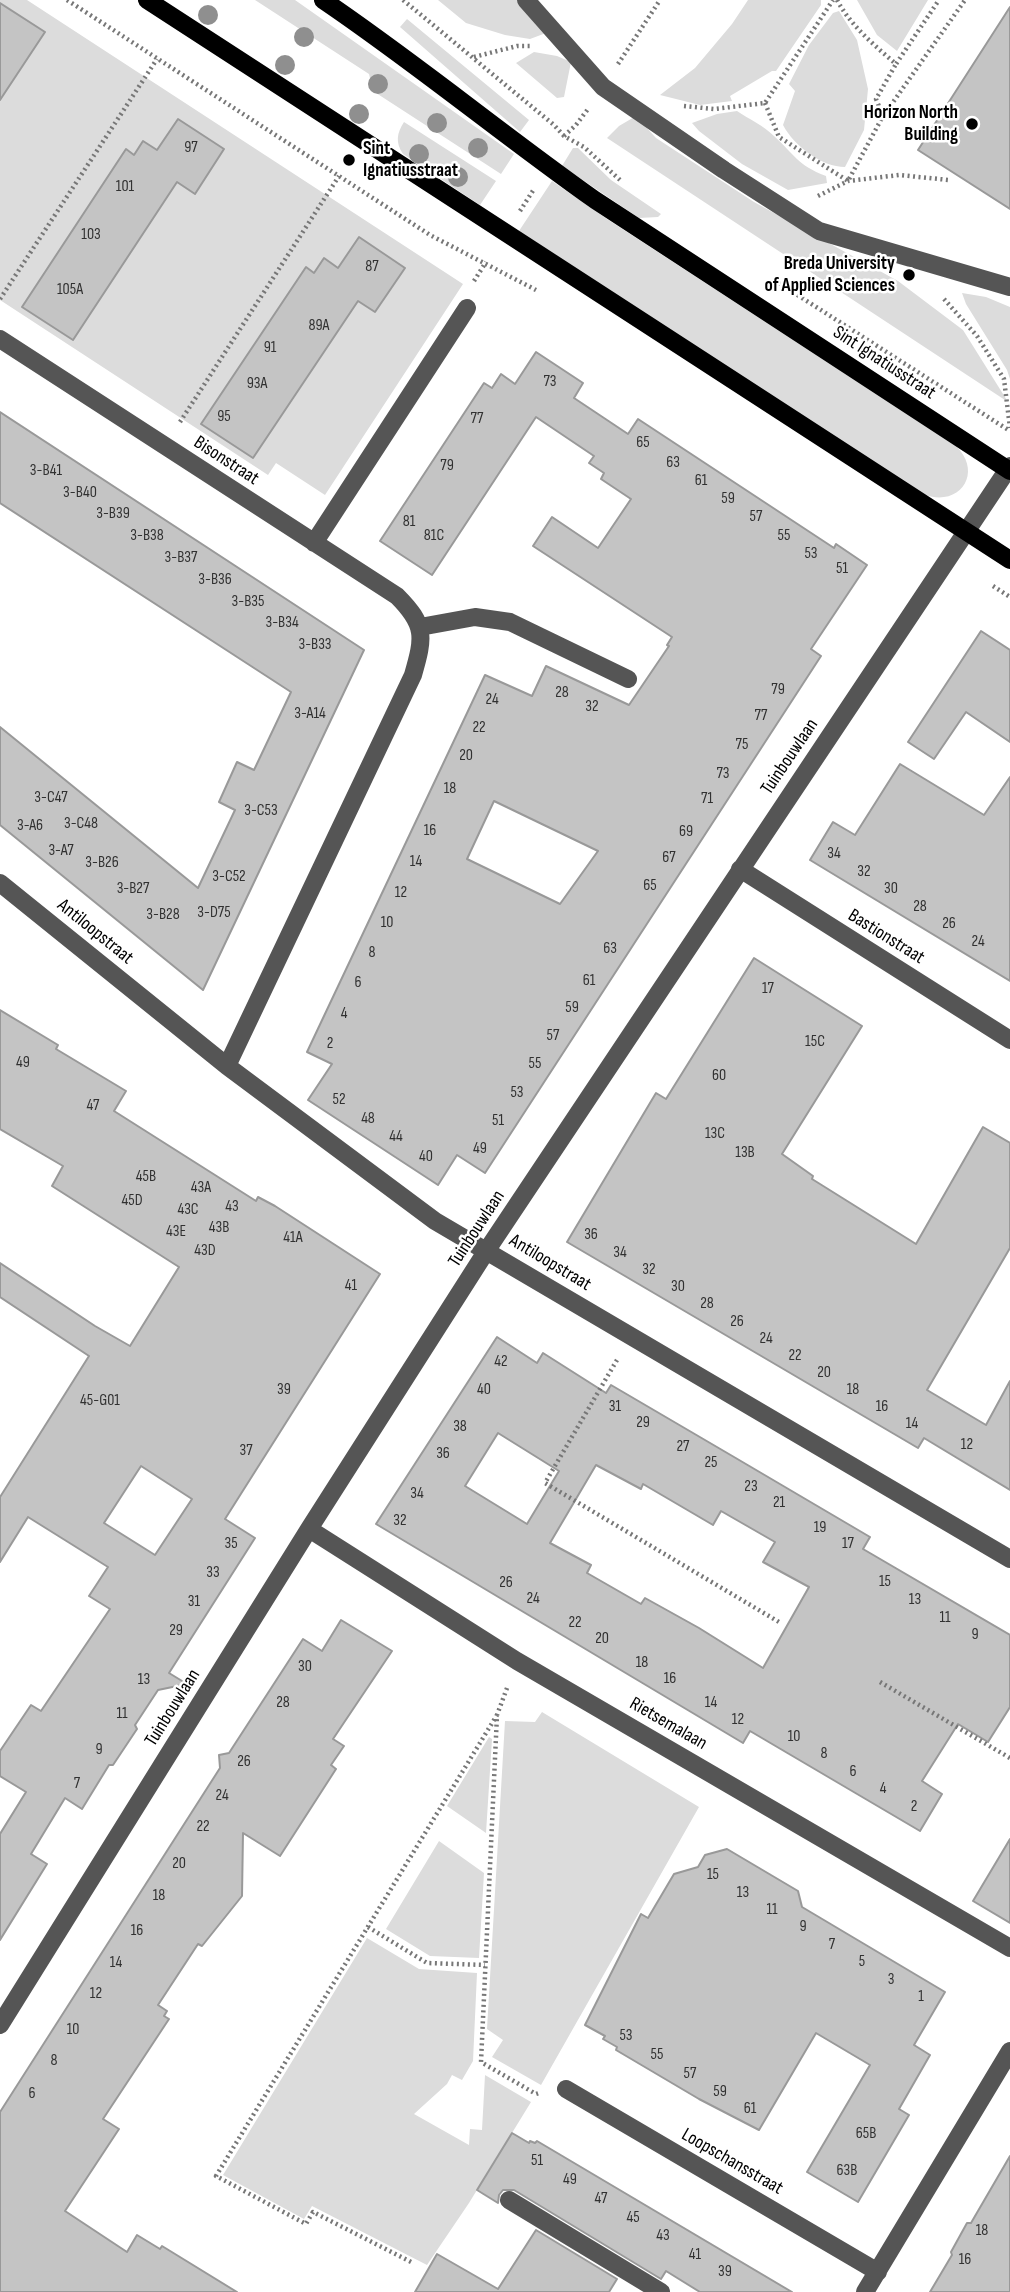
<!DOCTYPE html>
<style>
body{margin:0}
canvas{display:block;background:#fff}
</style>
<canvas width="1010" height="2292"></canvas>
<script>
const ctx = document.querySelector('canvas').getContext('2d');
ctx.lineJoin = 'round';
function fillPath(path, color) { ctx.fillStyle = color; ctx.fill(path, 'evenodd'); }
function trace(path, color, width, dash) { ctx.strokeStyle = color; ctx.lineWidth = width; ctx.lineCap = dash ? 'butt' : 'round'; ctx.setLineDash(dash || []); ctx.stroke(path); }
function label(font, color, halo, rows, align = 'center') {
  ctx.font = font + ' "Sofia Sans Condensed",sans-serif'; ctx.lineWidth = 5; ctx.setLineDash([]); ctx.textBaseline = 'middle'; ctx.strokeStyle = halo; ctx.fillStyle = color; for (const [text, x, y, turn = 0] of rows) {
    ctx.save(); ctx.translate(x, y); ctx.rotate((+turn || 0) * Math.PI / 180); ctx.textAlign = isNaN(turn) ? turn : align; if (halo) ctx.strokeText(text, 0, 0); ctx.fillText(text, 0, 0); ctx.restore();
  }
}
const green = new Path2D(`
 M0,0H27L463,284L325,495L276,463L268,475L0,300Z
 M255,0H295L514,154L501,174L373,91L369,74Z
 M438,0H518L546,33L530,39L505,35L466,23Z
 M748,0H821V5L776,71H772L730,96L732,101L700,105L660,95L695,68L732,24Z
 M857,0H928L897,51L877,35Z
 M839,11L857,40L868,89L864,130L845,167C822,167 794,146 783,125L795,91L789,84L809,45L833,13Z
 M407,19L529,120L520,132L400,27Z
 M534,52L557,56L571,62L564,97L557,98L516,63Z
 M737,111C749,119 764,126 774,136C795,155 797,165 826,176L827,183L788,190L742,164L699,131L692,123L717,114Z
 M636,116L656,138L754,202L898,281L963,330L1008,402L607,138L619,126Z
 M404,122L496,181L480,205L403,154C395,142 397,133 404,122Z
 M573,148H578L611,180L661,214L658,217L639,218L562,166Z
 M552,181L607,219L956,446C983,472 961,507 925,495L519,231Z
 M962,293L986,297L1010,307V379L1007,370L966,304Z
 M542,1712L699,1807L541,2085L492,2057L503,2040L487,2029L505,1721L535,1722Z
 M489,1737L492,1739L486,1833L447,1806Z
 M439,1841L484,1873L479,1958L430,1956L386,1929Z
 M367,1938L419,1969L477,1973L473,2061L462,2080L452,2075L447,2084L414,2114L469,2145L470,2129L482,2130L485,2075L531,2102L469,2203L427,2265L312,2206L304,2219L223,2175Z`);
const building = new Path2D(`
 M0,3L45,32L0,100Z
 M1010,7V209L918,150Z
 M178,119L224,149L195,194L177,182L73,340L22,307L126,149L134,155L143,141L157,150Z
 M359,237L405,268L375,312L358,301L253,458L201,424L306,267L314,273L324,258L338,268Z
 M536,352L583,383L574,398L628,434L638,419L834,548L836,544L867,565L811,649L821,656L485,1173L457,1155L438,1185L308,1100L332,1064L307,1052L485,675L532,696L546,666L629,705L669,646L667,645L672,637L533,546L552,517L598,548L631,499L601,479L604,473L589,463L594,456L536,417L432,575L380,541L484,383L492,388L501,374L515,384ZM494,801L598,851L560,904L467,859Z
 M0,412L364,650L203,990L0,825V727L198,888L235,810L219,802L237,762L254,770L291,692L0,503Z
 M981,631L1010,650V742L966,712L934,759L908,742Z
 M900,764L984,815L1010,777V981L810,860L833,822L855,835Z
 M754,958L862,1026L782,1154L813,1176L812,1179L916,1244L983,1127L1010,1143V1248L927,1390L986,1425L1010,1381V1490L924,1438L918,1448L567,1242L656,1093L666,1099Z
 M0,1010L58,1045L56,1049L126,1091L114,1111L256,1201L258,1197L275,1206L380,1274L225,1519L255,1538L169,1673L187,1684L158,1690L135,1725L137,1729L113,1765H109L82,1809L65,1798L31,1854L47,1864L0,1940V1834L26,1792L0,1776V1751L31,1705L41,1711L110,1609L89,1596L108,1567L28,1517L0,1562V1497L89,1356L0,1297V1263L95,1326L130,1346L179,1267L52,1186L63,1166L0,1129ZM141,1466L192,1499L155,1555L104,1523Z
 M497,1337L537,1363L543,1353L606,1393L611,1385L734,1457L870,1537L863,1549L1010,1635V1707L988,1742L958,1724L922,1781L942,1794L920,1831L750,1731L743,1743L376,1524ZM498,1433L559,1471L527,1524L465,1486ZM596,1465L641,1489L643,1484L713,1525L721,1511L775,1542L763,1562L809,1587L763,1668L699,1628L645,1598L641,1604L587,1573L591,1565L550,1543Z
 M341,1620L392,1651L333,1739L344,1746L331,1765L336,1769L280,1856L243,1833L242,1896L202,1946L198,1944L158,2005L167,2011L164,2016L169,2019L103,2119L119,2129L65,2211L127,2252L137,2235L160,2249L162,2246L237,2292H0V2112L220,1768L219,1755L229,1753L303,1639L322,1651Z
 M1010,1839V1923L973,1901Z
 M727,1849L798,1891L802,1907L945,1992L914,2045L930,2055L899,2109L909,2115L858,2202L807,2172L870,2065L816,2033L759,2130L699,2099L616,2050L617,2047L603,2039L605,2036L585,2025L641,1914L648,1918L674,1874L698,1867L705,1855Z
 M512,2133L529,2143L530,2141L535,2143L537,2141L792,2292H700L666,2271L661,2279L514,2190H503L499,2195L498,2203L477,2190Z
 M1010,2156V2292H930L952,2255L951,2252L967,2223H971Z
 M536,2230L617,2279L609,2292H415L437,2254L498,2289Z`);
const path = new Path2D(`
 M67,0L430,235L536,290
 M403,0L554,125L564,136L584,147L620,180
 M837,0C851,26 874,45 896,64L939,0
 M474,57L517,46H531
 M618,64L660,0
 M765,103L779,137L848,181L883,116L876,99L896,64
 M684,106L714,109L765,103L833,0
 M884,115L965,0
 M564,136L576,125L588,109
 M818,196L848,181L899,175L949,180
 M520,211L534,189
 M774,280L1010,431
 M474,281L486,262
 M0,299L157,59
 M944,299L977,336L1004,379L1010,428
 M180,422L339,176
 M993,586L1010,597
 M617,1360L545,1483L779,1622
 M880,1682L1010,1758
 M507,1688L497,1715L481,2062L536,2094L539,2093
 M368,1927L427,1963L485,1965
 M411,2262L313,2212L306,2224L216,2176L497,1715`);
const minor = new Path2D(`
 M526,0L603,87L724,170L819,231L1010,287
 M0,339L397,596C426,625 424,637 413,675L227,1066
 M314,543L467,308
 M420,627L475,617L510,622L628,679
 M740,869L1010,1040
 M0,883L227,1066L435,1221L1010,1559
 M309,1529L517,1661L1010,1948
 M0,2025L309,1529L487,1250L1010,466
 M566,2089L878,2272
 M509,2200L661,2292
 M865,2292L1010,2051`);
const major = new Path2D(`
 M147,0L1010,560
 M323,0C416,63 503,135 595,200L1010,471`);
const trees = [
 [208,15],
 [304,37],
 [285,65],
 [378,84],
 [359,114],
 [437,123],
 [478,148],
 [419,154],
 [458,177]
];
const markers = [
 [972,124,7,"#000"],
 [349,160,7,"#000"],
 [909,275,7,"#000"]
];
const numberNames = [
 ["97",191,148],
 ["101",125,187],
 ["103",91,235],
 ["87",372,267],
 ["105A",70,290],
 ["89A",319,326],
 ["91",270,348],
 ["73",550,382],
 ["93A",257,384],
 ["95",224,417],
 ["77",477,419],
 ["65",643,443],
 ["63",673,463],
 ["79",447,466],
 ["3-B41",46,471],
 ["61",701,481],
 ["3-B40",80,493],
 ["59",728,499],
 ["3-B39",113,514],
 ["57",756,517],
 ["81",409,522],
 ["3-B38",147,536],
 ["81C",434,536],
 ["55",784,536],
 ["53",811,554],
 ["3-B37",181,558],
 ["51",842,569],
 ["3-B36",215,580],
 ["3-B35",248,602],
 ["3-B34",282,623],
 ["3-B33",315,645],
 ["79",778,690],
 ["28",562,693],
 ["24",492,700],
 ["32",592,707],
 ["3-A14",310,714],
 ["77",761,716],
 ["22",479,728],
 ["75",742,745],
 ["20",466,756],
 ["73",723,774],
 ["18",450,789],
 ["3-C47",51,798],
 ["71",707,799],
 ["3-C53",261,811],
 ["3-C48",81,824],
 ["3-A6",30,826],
 ["16",430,831],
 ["69",686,832],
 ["3-A7",61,851],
 ["34",834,854],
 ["67",669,858],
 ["14",416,862],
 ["3-B26",102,863],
 ["32",864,872],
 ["3-C52",229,877],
 ["65",650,886],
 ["3-B27",133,889],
 ["30",891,889],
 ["12",401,893],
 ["28",920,907],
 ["3-D75",214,913],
 ["3-B28",163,915],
 ["10",387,923],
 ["26",949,924],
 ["24",978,942],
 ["63",610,949],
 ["8",372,953],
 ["61",589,981],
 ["6",358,983],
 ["17",768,989],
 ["59",572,1008],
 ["4",344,1014],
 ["57",553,1036],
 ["15C",815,1042],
 ["2",330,1044],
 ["49",23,1063],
 ["55",535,1064],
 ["60",719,1076],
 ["53",517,1093],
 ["52",339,1100],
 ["47",93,1106],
 ["48",368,1119],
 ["51",498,1121],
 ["13C",715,1134],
 ["44",396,1137],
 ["49",480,1149],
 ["13B",745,1153],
 ["40",426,1157],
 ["45B",146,1177],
 ["43A",201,1188],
 ["45D",132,1201],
 ["43",232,1207],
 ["43C",188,1210],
 ["43B",219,1228],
 ["43E",176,1232],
 ["36",591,1235],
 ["41A",293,1238],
 ["43D",205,1251],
 ["34",620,1253],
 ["32",649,1270],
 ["41",351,1286],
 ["30",678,1287],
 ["28",707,1304],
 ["26",737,1322],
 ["24",766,1339],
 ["22",795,1356],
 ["42",501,1362],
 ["20",824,1373],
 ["39",284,1390],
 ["40",484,1390],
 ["18",853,1390],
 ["45-G01",100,1401],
 ["31",615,1407],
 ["16",882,1407],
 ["29",643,1423],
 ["14",912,1424],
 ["38",460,1427],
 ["12",967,1445],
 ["27",683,1447],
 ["37",246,1451],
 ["36",443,1454],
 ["25",711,1463],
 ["23",751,1487],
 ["34",417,1494],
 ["21",779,1503],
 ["32",400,1521],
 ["19",820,1528],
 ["35",231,1544],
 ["17",848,1544],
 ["33",213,1573],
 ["15",885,1582],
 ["26",506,1583],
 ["24",533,1599],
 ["13",915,1600],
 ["31",194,1602],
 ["11",945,1618],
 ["22",575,1623],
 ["29",176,1631],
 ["9",975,1635],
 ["20",602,1639],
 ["18",642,1663],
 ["30",305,1667],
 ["16",670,1679],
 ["13",144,1680],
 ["28",283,1703],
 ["14",711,1703],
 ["11",122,1714],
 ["12",738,1720],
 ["10",794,1737],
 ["9",99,1750],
 ["8",824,1754],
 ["26",244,1762],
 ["6",853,1772],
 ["7",77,1784],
 ["4",883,1789],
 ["24",222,1796],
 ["2",914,1807],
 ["22",203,1827],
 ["20",179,1864],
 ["15",713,1875],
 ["13",743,1893],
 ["18",159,1896],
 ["11",772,1910],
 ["9",803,1927],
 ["16",137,1931],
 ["7",832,1945],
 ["5",862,1962],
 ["14",116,1963],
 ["3",891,1980],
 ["12",96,1994],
 ["1",921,1997],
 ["10",73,2030],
 ["53",626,2036],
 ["55",657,2055],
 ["8",54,2061],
 ["57",690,2074],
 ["59",720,2092],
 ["6",32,2094],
 ["61",750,2109],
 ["65B",866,2134],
 ["51",537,2161],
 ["63B",847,2171],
 ["49",570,2180],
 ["47",601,2199],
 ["45",633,2218],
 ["18",982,2231],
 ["43",663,2236],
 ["41",695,2255],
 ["16",965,2260],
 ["39",725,2272]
];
const poiNames = [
 ["Horizon North",958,113],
 ["Building",958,135],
 ["Sint",363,149,"left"],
 ["Ignatiusstraat",363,171,"left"],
 ["Breda University",895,264],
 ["of Applied Sciences",895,286]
];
const streetNames = [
 ["Sint Ignatiusstraat",884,363,33],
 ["Bisonstraat",226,461,33],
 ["Tuinbouwlaan",790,757,-56],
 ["Antiloopstraat",95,932,39],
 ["Bastionstraat",886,937,32],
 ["Tuinbouwlaan",477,1229,-57],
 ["Antiloopstraat",550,1263,31],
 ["Tuinbouwlaan",173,1708,-58],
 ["Rietsemalaan",668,1724,30],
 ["Loopschansstraat",732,2162,30]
];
fillPath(green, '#dcdcdc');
fillPath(building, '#c4c4c4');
trace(building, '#999', 2);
trace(path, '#777', 4.5, [2, 3.5]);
trace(minor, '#555', 18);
trace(major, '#000', 18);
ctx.fillStyle = '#8f8f8f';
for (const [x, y] of trees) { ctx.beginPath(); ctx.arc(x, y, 10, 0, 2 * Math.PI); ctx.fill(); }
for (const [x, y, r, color] of markers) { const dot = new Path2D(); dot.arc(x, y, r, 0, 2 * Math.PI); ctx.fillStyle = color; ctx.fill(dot); trace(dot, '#fff', 2.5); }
label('16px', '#313131', null, numberNames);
label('bold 19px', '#000', '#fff', poiNames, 'right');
label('19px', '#000', '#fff', streetNames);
</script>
